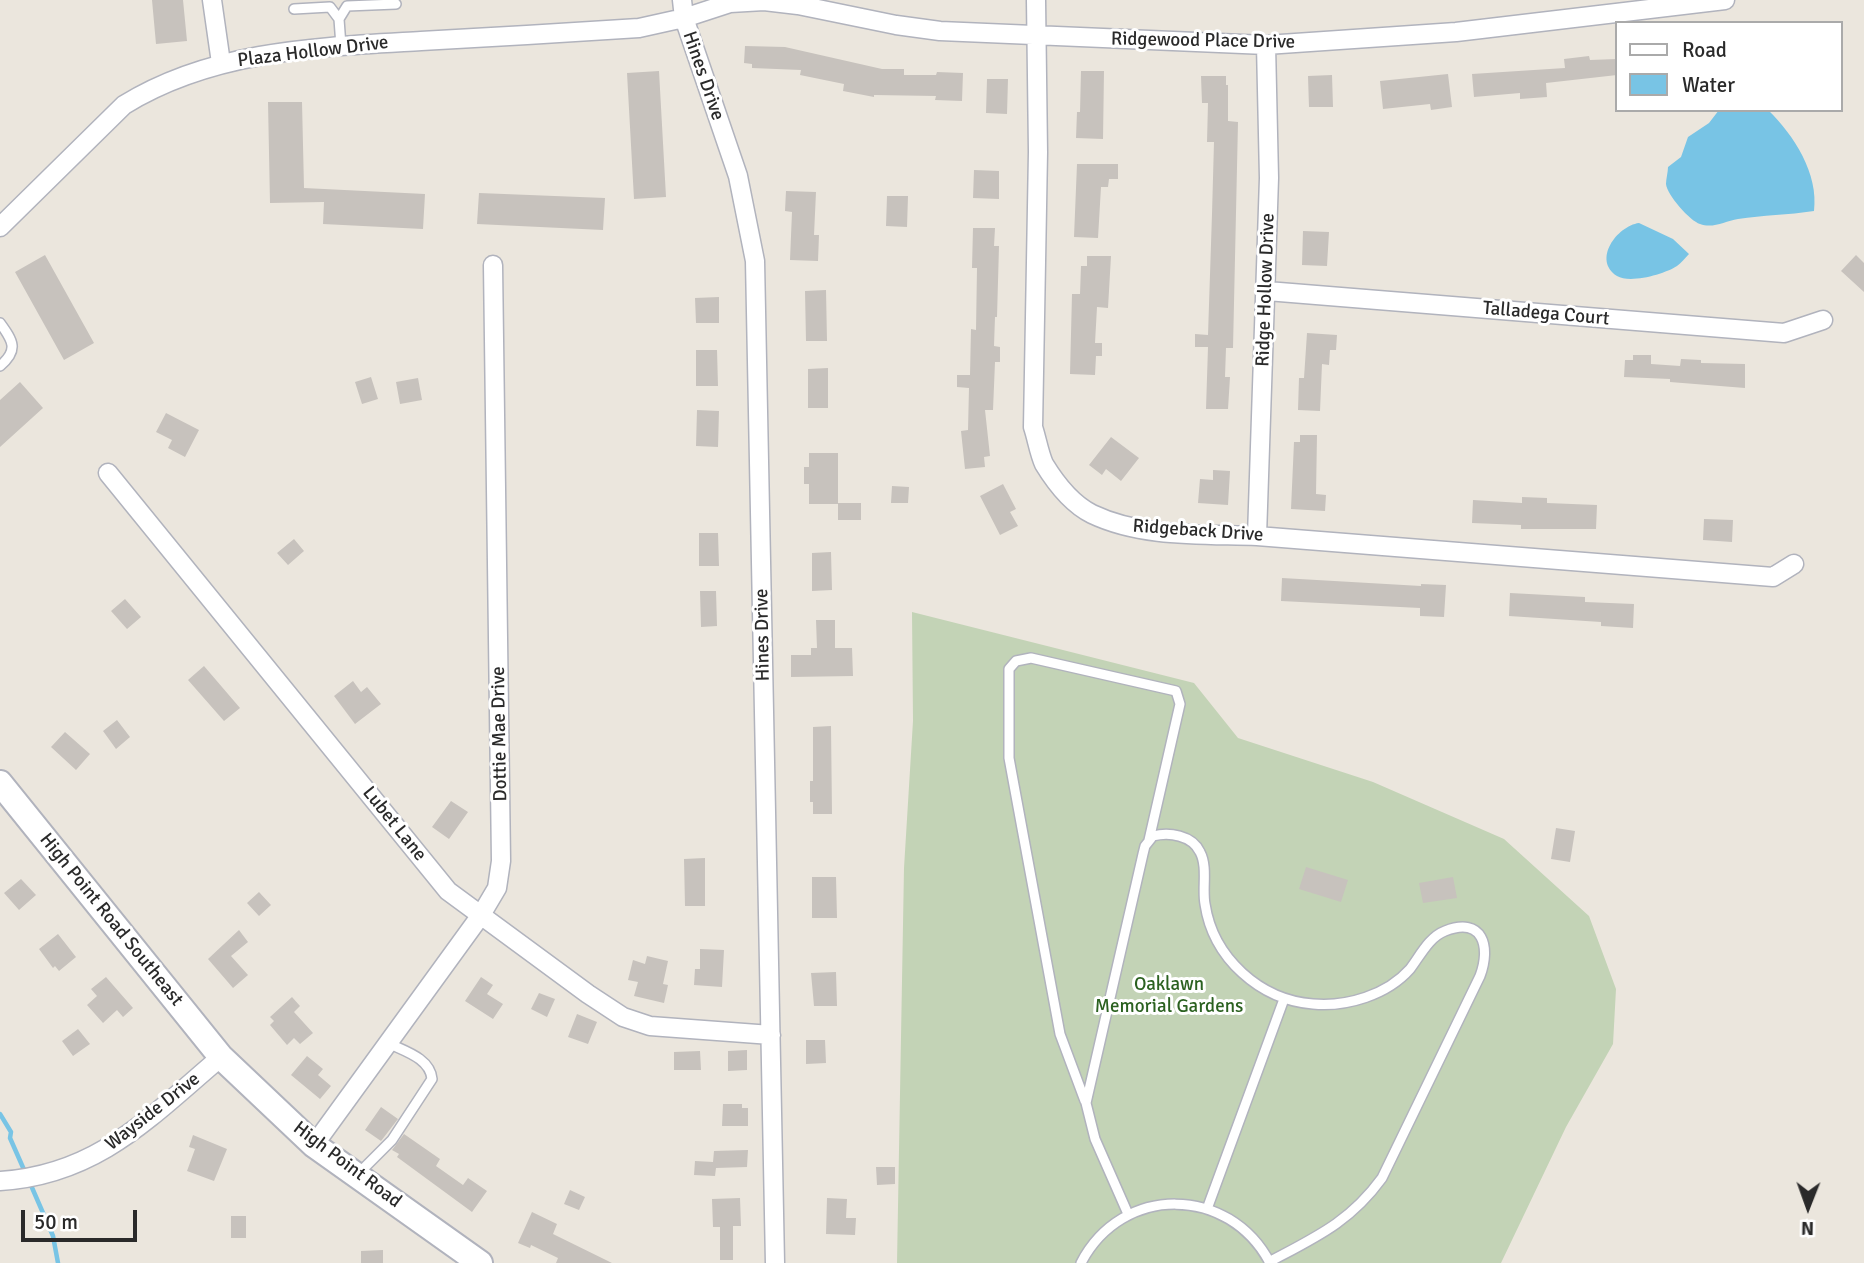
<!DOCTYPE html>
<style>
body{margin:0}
#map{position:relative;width:1864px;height:1263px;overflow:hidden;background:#ebe6dd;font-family:Signika,sans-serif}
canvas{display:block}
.legend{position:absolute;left:1615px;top:21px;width:228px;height:91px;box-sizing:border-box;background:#fff;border:2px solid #aaa;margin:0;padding:9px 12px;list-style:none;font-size:21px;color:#2a2a2a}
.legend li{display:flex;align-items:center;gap:14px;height:35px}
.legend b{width:35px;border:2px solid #aaa}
.north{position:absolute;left:1773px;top:1172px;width:70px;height:70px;-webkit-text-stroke:5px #fff;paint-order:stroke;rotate:181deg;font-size:19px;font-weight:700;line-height:28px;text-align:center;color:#2a2a2a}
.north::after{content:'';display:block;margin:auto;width:24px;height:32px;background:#2a2a2a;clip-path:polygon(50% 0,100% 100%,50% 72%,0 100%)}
.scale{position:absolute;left:21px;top:1210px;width:116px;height:32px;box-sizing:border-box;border:4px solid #2a2a2a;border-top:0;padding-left:9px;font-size:21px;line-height:24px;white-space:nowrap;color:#2a2a2a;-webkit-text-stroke:5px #fff;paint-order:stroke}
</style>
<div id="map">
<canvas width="1864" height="1263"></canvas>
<ul class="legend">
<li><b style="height:9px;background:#fff"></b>Road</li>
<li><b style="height:19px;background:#78c4e5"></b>Water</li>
</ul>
<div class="north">N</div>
<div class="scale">50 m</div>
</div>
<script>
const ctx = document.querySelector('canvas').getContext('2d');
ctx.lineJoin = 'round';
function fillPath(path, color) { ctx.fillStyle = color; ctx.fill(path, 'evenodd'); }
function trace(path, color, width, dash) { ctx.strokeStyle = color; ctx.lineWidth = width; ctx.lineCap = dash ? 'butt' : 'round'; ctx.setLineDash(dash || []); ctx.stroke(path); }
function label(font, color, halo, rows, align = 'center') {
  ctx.font = font + ' Signika,sans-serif'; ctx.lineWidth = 6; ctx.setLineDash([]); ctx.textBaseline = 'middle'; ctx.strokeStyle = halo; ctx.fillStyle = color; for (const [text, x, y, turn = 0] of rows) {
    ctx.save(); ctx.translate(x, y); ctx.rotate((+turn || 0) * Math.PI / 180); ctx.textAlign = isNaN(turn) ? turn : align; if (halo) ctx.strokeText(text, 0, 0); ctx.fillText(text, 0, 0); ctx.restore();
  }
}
const cemetery = new Path2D(`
 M912,612L1194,683L1238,738L1373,782L1504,839L1589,916L1616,989L1613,1044L1566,1127L1501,1263H897L904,868L913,721Z`);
const water = new Path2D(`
 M1719,110H1768C1794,135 1819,174 1814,211C1788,215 1763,215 1738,219C1725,221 1713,229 1700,224C1690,221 1667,195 1666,184C1666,179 1668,172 1668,167L1681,157L1688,137L1709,123Z
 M1639,223L1673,239L1689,254C1685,258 1681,263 1677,266C1665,274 1630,284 1617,276C1592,260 1617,226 1639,223Z`);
const stream = new Path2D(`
 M0,1114L11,1132L10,1138L25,1172
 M30,1183L53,1236L58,1263`);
const building = new Path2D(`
 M152,0H183L187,41L156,44Z
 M745,46L785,47L882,69H904V75H936L937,72L963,73L962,101L935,100L936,96L874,95V97L843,91L844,84L800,75L801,70L752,68V64L744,63Z
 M1589,56L1590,60L1617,59V75L1546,83L1547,97L1520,99V93L1474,97L1472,74L1565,68L1564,59Z
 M659,71L666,197L634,199L627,73Z
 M1081,71H1104L1103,139L1076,138L1077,112H1080Z
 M1448,74L1452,107L1431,110L1430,104L1383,109L1380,81Z
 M1332,75L1333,107H1309L1308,76Z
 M1201,76H1226V85H1228V121L1238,122L1233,348H1226L1225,377H1230L1228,409H1206L1208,347H1195V334L1208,335L1212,214L1214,142H1207L1208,103H1202Z
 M987,79H1008L1007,114L986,113Z
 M268,102H302L304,188L425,194L423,229L323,224L324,202L270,203Z
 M1077,164H1118V179H1109L1108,187H1101L1098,238L1074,237Z
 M974,170L999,171V199L973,198Z
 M786,191L816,192L814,235H819L818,261L790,260L792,212L785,211Z
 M479,193L605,198L603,230L477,224Z
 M887,196H908L907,227L886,226Z
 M973,228H995L994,246H999L997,317H995L994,346L1000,347V362H995L993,410H985L990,456L984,457L985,467L965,469L961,431L968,430L969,388L957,387V375H970L971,329L976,330L977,268H972Z
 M1303,231L1329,232L1327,266L1302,265Z
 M45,255L94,343L64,360L15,272Z
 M1856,255L1864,263V292L1841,271Z
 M1087,256H1111L1108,308L1097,307L1095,343H1102V356H1096L1095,375L1070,374L1072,294H1080L1081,266H1087Z
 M826,290L827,341H806L805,291Z
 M719,297V323H696L695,298Z
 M1307,333L1337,335L1336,350H1330L1329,365L1322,364L1320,411L1298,410L1299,378H1304Z
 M696,350H717L718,386H696Z
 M1633,355H1651V364L1680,366L1681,359L1701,360V363L1745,364V388L1670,382V379L1624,377L1625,360H1633Z
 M828,368V408H808V369Z
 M371,377L378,399L362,404L355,382Z
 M418,378L422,400L400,404L396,382Z
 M20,382L43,408L0,447V400Z
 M697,410L719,411L718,447L696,446Z
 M166,413L199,430L185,457L168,448L172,440L156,432Z
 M1300,435H1317L1316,494L1326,495L1325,511L1291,509L1294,442H1300Z
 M1111,437L1139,458L1121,481L1106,469L1102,475L1089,465Z
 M809,453H838V504H809V484H804V467H809Z
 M1213,470L1230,471L1228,505L1198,503L1200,479L1213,480Z
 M1003,484L1016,509L1010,512L1018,526L1000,535L980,496Z
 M892,486L909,487L908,503H891Z
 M1522,497L1547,498V503L1597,505L1596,529H1521V525L1472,523L1473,500L1522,503Z
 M838,503H861V520H838Z
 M1704,519L1733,520L1732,542L1703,540Z
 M699,533H718L719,566H699Z
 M294,539L304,551L288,565L277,553Z
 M831,552L832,590L812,591V553Z
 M1282,578L1421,586V584L1446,585L1444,617L1420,616V608L1281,601Z
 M700,591H716L717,626L701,627Z
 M1510,593L1585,597V602L1634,604L1633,628L1601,626V622L1509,616Z
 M125,599L141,617L127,629L111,611Z
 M816,620H835V648H852L853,676L791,677V655H811V648H817Z
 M204,666L240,708L224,721L188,680Z
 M353,681L361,692L367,687L381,704L355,724L334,696Z
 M117,720L130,737L116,749L103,731Z
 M831,726L832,814H813V802H810V781H813V727Z
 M65,732L90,754L76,770L51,747Z
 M451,801L468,812L449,839L432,827Z
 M1556,828L1575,831L1570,862L1551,859Z
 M705,858V906H685L684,859Z
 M1306,867L1348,880L1341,902L1299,889Z
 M812,877H836L837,918H812Z
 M1453,877L1457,898L1423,903L1419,883Z
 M21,879L36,895L19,910L4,893Z
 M259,892L271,905L259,916L247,903Z
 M239,930L248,942L231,956L248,975L233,988L208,959Z
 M58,934L76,957L59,971L55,966L53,968L39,949Z
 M700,949L724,950L722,987L694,985L695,969H700Z
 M647,956L668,961L663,984L668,985L664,1003L634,996L638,982L628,980L633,960L645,964Z
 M836,972L837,1006H814L811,973Z
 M106,977L133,1008L123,1017L117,1010L103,1023L87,1005L97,996L91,989Z
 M481,977L493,985L487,994L503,1004L493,1019L465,1001Z
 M539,993L555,999L547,1017L531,1009Z
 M292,997L300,1006L294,1012L313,1033L300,1044L294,1038L287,1045L270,1025L274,1021L270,1017Z
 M577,1014L597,1022L588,1044L568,1037Z
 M78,1029L90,1044L73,1056L62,1041Z
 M806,1040H825L826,1063L806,1064Z
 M747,1050V1070L728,1071V1051Z
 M700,1051L701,1070H674V1052Z
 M307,1056L323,1069L318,1075L331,1086L320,1099L291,1075Z
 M723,1104H742V1108H748V1126H722Z
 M381,1107L398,1119L381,1141L365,1130Z
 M404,1134L440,1159L436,1166L463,1185L468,1178L487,1191L472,1212L397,1157L399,1154L392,1150Z
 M193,1135L227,1149L214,1181L187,1171L195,1149L189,1147Z
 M748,1150L747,1167L716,1168L715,1176L694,1175L695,1161L713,1162L714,1151Z
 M876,1167H895V1184L877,1185Z
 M570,1190L585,1197L579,1210L564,1204Z
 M740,1198L741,1226H733V1260H720V1227H713L712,1199Z
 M827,1198L847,1199L846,1218H856L855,1235L826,1234Z
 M532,1212L557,1224L553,1234L612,1263H556L558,1258L531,1245L530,1248L518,1243Z
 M231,1216H246V1238H231Z
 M383,1250V1263H361V1251Z`);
const lane = new Path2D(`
 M294,9L330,7L339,19
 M341,46L339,19L347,6L396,4
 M0,323C13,341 19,350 0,366
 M1085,1101L1060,1034L1009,758V669L1016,661L1031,658L1176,691L1180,704L1149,840
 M358,1174L392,1140L432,1079C430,1058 404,1051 388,1043
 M1207,1209L1284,999
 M1128,1214L1095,1139L1086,1103L1143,854L1145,846L1153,836C1169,832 1192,835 1200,852C1208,867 1202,888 1205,904C1213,958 1260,1000 1313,1004C1347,1007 1387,995 1410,969C1420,956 1429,937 1445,931C1483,916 1491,947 1480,976L1382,1178C1350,1222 1316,1237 1269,1262
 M1081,1263C1122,1184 1229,1185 1270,1263`);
const street = new Path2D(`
 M212,0L221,63
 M682,0L684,18L738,176L755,261L775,1263
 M1036,0L1038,152L1033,427C1037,439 1039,453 1044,464C1055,482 1072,504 1092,514C1142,538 1204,534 1257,536L1773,577L1794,564
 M0,227L124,105C213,50 319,47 421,41C494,37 566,33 639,28L684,18L730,3L764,1L798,5L896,25L940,31L1266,45L1456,32L1725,0
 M1267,291L1784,333L1823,320
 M108,473L448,891L588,994L623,1017L650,1026L771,1035
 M1257,536L1269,178L1266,45
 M314,1145L481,915L497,888L501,861L493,265
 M0,1181C98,1175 151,1116 221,1057`);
const secondary = new Path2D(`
 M0,783L221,1057L314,1145L480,1263`);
const streetNames = [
 ["Ridgewood Place Drive",1203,41,1],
 ["Plaza Hollow Drive",313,52,-7],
 ["Hines Drive",703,76,71],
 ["Ridge Hollow Drive",1266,290,-88],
 ["Talladega Court",1546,314,5],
 ["Ridgeback Drive",1198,531,4],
 ["Hines Drive",763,635,-91],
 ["Dottie Mae Drive",500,734,-91],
 ["Lubet Lane",394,824,51],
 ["High Point Road Southeast",111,920,51],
 ["Wayside Drive",153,1112,-38],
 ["High Point Road",347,1165,37]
];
const parkNames = [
 ["Oaklawn",1169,985],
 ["Memorial Gardens",1169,1007]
];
fillPath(cemetery, '#c3d3b6');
fillPath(water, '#78c4e5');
trace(stream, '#78c4e5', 4.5);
fillPath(building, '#c7c2bd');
trace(lane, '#b1b3bd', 12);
trace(street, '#b1b3bd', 21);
trace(secondary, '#b1b3bd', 28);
trace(lane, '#fff', 9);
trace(street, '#fff', 18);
trace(secondary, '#fff', 24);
label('19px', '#2a2a2a', '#fff', streetNames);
label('19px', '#2b6120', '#fff', parkNames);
</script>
